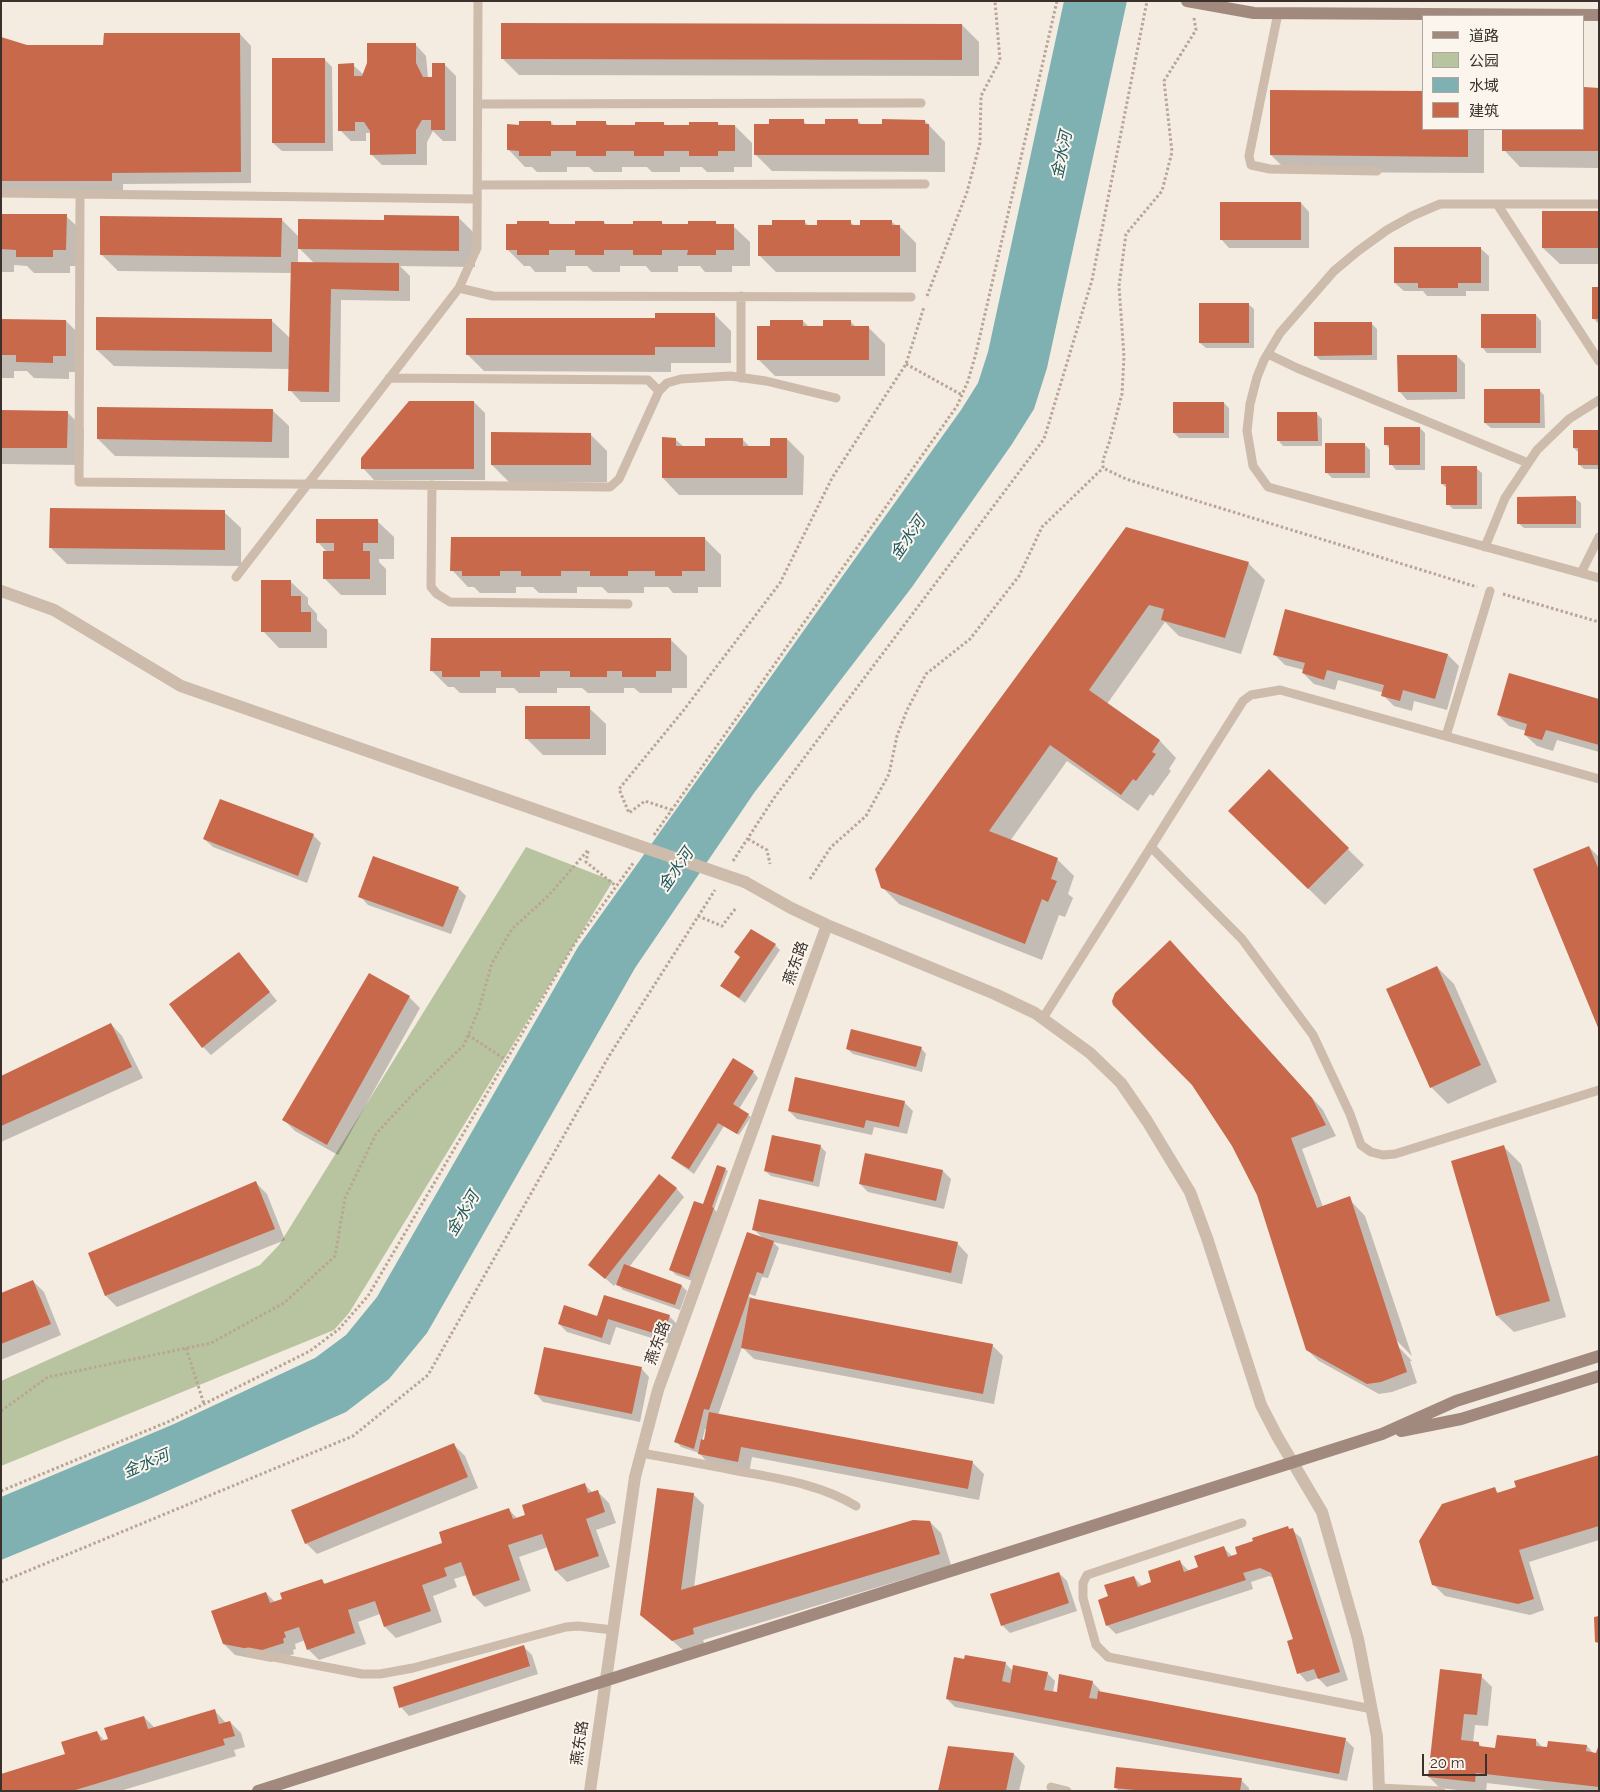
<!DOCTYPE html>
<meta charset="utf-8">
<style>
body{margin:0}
#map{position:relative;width:1600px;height:1792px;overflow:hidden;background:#f4ebe1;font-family:Raleway,"Noto Sans SC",sans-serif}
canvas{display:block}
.frame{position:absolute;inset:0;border:2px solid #3b302b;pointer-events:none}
.legend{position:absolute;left:1422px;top:15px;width:162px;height:115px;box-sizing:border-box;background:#fbf5ee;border:1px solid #aea6a0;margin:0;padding:6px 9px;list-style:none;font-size:15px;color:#3b302b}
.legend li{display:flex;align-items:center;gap:10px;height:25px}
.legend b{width:25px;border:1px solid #aea6a0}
.scale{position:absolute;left:1422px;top:1754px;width:65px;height:22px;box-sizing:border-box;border:2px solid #3b302b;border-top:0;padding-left:6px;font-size:15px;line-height:18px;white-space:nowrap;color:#3b302b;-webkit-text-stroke:4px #fbf5ee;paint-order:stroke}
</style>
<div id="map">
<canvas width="1600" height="1792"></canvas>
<div class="frame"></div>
<ul class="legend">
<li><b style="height:6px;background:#a18a7d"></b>道路</li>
<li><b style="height:14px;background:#b8c4a0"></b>公园</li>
<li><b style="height:14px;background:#7fb0b2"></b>水域</li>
<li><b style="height:14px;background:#c8694b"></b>建筑</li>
</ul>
<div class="scale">20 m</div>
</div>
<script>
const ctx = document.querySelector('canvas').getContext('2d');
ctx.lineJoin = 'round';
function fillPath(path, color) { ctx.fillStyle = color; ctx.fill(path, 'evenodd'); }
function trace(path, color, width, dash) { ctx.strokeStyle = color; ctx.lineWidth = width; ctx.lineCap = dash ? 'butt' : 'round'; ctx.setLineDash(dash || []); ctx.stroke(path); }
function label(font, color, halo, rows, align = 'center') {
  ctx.font = font + ' Raleway,"Noto Sans SC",sans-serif'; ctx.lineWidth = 4; ctx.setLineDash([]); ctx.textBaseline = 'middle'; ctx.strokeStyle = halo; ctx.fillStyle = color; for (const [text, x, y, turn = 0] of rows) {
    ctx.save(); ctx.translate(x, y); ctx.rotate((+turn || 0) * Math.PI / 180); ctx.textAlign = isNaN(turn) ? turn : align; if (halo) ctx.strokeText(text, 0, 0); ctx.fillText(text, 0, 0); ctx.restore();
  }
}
const green = new Path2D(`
 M526,847L613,881L349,1313L334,1330L1,1466V1381L260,1265L279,1245Z`);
const water = new Path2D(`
 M1064,1H1127L1047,368L1034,409L1012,444L912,587L754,793L635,968L427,1333L389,1379L346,1412L147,1500L1,1560V1497L174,1424L315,1358L346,1335L377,1297L578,947L961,410L978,383L988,352Z`);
const shadow = new Path2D(`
 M962,25L979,42V76L519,75L502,58Z
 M240,34L251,46V183L123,184V191L1,192V38L26,46H104Z
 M415,44L426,56L428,78H433L445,65L456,76V141H443L433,131L427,142V165H382L371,154V133H366V141H351L340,130L353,65L364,75Z
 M324,59L332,67L333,151H282L273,143Z
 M1584,89H1599V168L1520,167L1504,150V129H1584Z
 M803,121L808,126H826L858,121L863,126L925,121L945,142V172L772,171L755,154L770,125Z
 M551,122L554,126H578L605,122L609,126H636L663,123L666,126H691L717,123L720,126H735L752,143V167H734V172H707L702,167H680V172H652L647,167H622V172H594L589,167H567V172H537L532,167H525L509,150L520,126Z
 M1424,129H1484V173L1288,172L1271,155Z
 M1301,203L1309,212V248H1229L1221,239Z
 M1599,212V264H1560L1543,248Z
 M1,215L66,216L83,232V266H70V273H34L27,266L14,265V272H1Z
 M458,217L475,234V267L400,266L410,276V301L341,300L340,402H301L290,390V369L114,366L97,350L272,321L291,339L292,273L118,271L101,254L281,219L299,237L385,222ZM298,247L314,263H298Z
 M804,221L809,226L850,222L855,226L892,222L897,226H899L916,243V272H776L760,256L773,226Z
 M549,222L552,226L604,222L607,226H634L661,222L665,226L715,222L719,226H733L750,242V266H732V272H705L700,266H678V272H651L646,266H620V272H593L587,266H566V272H535L530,266H524L507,249Z
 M1480,248L1489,256V291H1466V296H1427L1423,291H1404L1395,283Z
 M1599,288V324L1593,318Z
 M1248,304L1254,309V348H1206L1200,343Z
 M714,314L731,331V363H671V372L484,371L467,354L656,320Z
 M1536,315L1541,321V353H1487L1482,347Z
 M1,321H66L83,338L82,372H69V379L34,378L27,371H14V378H1Z
 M803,321L809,327H824L850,321L856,327H868L885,344V376H775L758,359Z
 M1371,323L1377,329V360H1320L1315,355Z
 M1457,356L1465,364V399L1407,400L1399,391Z
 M1539,390L1544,395L1545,428H1491L1485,423Z
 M474,402L485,413V480H374L363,468Z
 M1224,403L1229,408V438H1179L1174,433Z
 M272,410L289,426V458L115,456L98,439Z
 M1,411L67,412L84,429L83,465L1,464Z
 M1317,414L1322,419V446H1283L1278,440Z
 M1420,428L1425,433V470H1396L1391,464V450L1386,445Z
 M1599,432V469H1584L1579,464V453L1574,448Z
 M590,434L607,451V482H509L492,465Z
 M675,439L684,447H706L743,440L750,447H771L787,439L804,456L803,495H679L663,478Z
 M1364,444L1370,450V478H1332L1327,473Z
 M1476,468L1482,473V509H1453L1448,504V489L1442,484Z
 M1575,498L1581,503V528H1524L1518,523Z
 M224,512L241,528V566L67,564L50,547Z
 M377,521L394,537V559H379V562L386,569V595H341L324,578L327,552L318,542Z
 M1126,528L1248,563L1265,580L1241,654L1179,636L1165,622L1107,704L1160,741L1176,758L1169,769L1171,771L1153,796L1150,794L1138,811L1067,761L1010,841L1058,860L1074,876L1068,894L1073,898L1065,917L1059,915L1042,960L899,904L882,887Z
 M705,539L721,555V587H698V593H673L668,587H644V593H608L602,587H577V593H539L533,587H516V593H480L474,587H468L452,570Z
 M291,582L308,598V604L317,614V620L327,630V648H279L263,631Z
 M670,639L687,656V688H672V693H640L634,688H624V693H588L582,688H557V693H519L514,688H496V693H460L454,687H448L432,671Z
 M1274,654L1448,655L1459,666L1447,710L1414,701L1412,711L1394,706L1383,695L1384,693L1338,680L1335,690L1314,684L1303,673L1304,670L1285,665Z
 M1599,701V752L1557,740L1553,751L1537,746L1525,735L1526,731L1509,726L1498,715Z
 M589,708L606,724V755H543L526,738Z
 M1269,771L1364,865L1325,905L1230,811Z
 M313,835L321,843L307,883L213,847L204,839Z
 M1589,847L1599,857V1027Z
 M458,888L466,896L451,934L368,905L360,896Z
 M775,945L780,950L745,1003L722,986Z
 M1181,953L1323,1110L1336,1136L1302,1149L1323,1207L1349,1199L1365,1216L1412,1356L1394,1338L1392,1340L1412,1361H1410L1417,1383L1392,1392L1379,1394L1319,1361L1307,1350Z
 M239,954L277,1001L211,1055L203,1047Z
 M1437,967L1454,984L1497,1082L1448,1104L1431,1087Z
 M409,997L420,1008L338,1155L295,1131L284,1120Z
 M111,1024L122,1036L143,1078L1,1142V1078Z
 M921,1048L926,1054L922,1072L853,1054L847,1049Z
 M753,1072L758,1078L739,1109L751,1117L739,1135L724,1126L694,1174L678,1163L672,1158Z
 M904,1102L913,1111L907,1134L874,1127L872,1135L797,1119L789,1111Z
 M773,1136L821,1147L826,1152L819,1187L771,1176L765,1171Z
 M1504,1147L1521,1164L1566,1317L1514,1332L1497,1316L1453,1162Z
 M725,1169L728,1171L714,1209L719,1214L695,1282L676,1275L671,1270Z
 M943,1171L951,1179L944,1209L868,1192L860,1184Z
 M256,1183L267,1194L285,1240L117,1307L106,1296L89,1254Z
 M676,1188L684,1197L629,1267L682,1286L687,1291L680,1310L623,1290L617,1283L614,1286L590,1265Z
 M760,1201L957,1243L968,1255L962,1284L773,1242L779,1248L768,1278L762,1277L754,1300L992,1345L1003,1356L994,1404L754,1359L742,1347L718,1415L972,1462L984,1474L979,1500L752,1457L749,1473L710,1465L699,1453L681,1447L676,1441L688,1405L693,1406L689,1403L748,1233L763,1238L753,1229ZM734,1289L755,1296V1299L734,1291ZM705,1429H707L705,1441H702Z
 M33,1281L44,1292L61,1335L1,1360V1294Z
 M669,1316L677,1324L671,1344L616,1327L610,1345L567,1332L559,1324L598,1317Z
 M641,1368L649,1377L640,1422L543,1402L535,1393Z
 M453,1444L465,1456L478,1488L317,1554L306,1543Z
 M1599,1456V1540L1529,1562L1544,1610L1530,1615L1445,1596L1433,1584L1495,1489L1499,1494Z
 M585,1485L593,1493L597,1491L609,1503L616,1523L596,1530L610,1567L567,1582L556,1571L548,1547L519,1557L531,1591L485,1607L474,1596L467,1575L454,1579L457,1587L433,1596L442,1622L396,1638L385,1627L380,1614L358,1622L366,1644L319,1660L308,1649L305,1640L295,1644L296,1649L293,1650L294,1654L271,1662L235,1655L224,1644L266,1593L275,1602L283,1599L322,1580L326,1585L444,1544L509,1510L518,1519Z
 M693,1494L704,1505L694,1588L930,1522L941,1533L951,1565L703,1640L705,1645L684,1651L642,1614Z
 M1288,1528L1290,1530H1292L1301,1538L1348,1680L1327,1687L1318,1678L1307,1682L1299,1673L1294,1640L1274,1578L1269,1576L1251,1582L1253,1589L1116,1634L1107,1625L1109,1597L1134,1577L1142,1586L1153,1583L1180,1562L1189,1571L1199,1568L1224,1548L1233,1557Z
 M1059,1573L1067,1581L1077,1611L1010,1633L1002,1625Z
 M523,1646L532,1655L538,1674L409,1716L401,1707Z
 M1005,1663L1013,1671L1047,1673L1055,1681L1053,1692L1058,1693L1092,1682L1100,1690V1693L1345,1739L1354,1748L1347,1781L955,1707L947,1699Z
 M1481,1676L1492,1687L1488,1726L1475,1725L1473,1743L1479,1744L1483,1748L1497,1749L1536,1740L1543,1748L1587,1746L1594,1754H1597L1599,1747V1791H1553L1487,1783L1486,1791H1466L1440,1788L1429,1777Z
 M214,1710L226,1723L230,1722L241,1733L245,1747L234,1750L236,1756L120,1791H1L67,1755L97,1732L105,1741L144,1717L155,1728Z
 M949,1748L1014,1754L1025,1766L1019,1791H939Z
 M1241,1780L1249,1788V1791H1119L1116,1788Z`);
const building = new Path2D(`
 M501,23L962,24V60L501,59Z
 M104,33H240L241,172L112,173V181H1V37L27,45H103Z
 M367,43H416V63L423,77H432V63H445V130H431V120H422L416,130V154L370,155V131L364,122H355V131H338V64L354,63V76H362L367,63Z
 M272,58H325V143H272Z
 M1584,87L1599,88V151H1502V129H1584Z
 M1270,90L1424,91V129H1468V157L1270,155Z
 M769,119H804V124H825V119H858V124H882V119L925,120V124H929V155H754V124H769Z
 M519,121H551V125H576V121H606V125H635V122H664V125H689V122H718V125H735V151H718V156H689V151H664V156H634V151H606V156H576V151H551V156H519V151L507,150V124L519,125Z
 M1220,202H1301V240H1220Z
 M1542,211H1599V248H1542Z
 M1,214H67L66,250H53V257H16V250L1,249Z
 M384,215L459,216V251L298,249V219L384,220Z
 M100,216L282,218L281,257L100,255Z
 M772,220H805V225H817V220H851V225H860V220H892V225H900V256H758V225H772Z
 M517,221H549V224H575V221H604V224H633V221H662V224H688V221H716V224H734V250H716V255H687L688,250H662V255H633V250H604V255H575V250H549V255H517V250H506V224H517Z
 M1394,247H1481V283H1458V288H1418V283H1394Z
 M291,262L399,263V291L331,289L329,392L288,391Z
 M1592,287H1599V319H1592Z
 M1199,303H1249V343H1199Z
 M655,313H715V347H655V355H466V318H655Z
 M1481,314H1536V348H1481Z
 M96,317L272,319V352L96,350Z
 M1,319L66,320V356H53V363L16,362V355H1Z
 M770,320H803V326H823V320H851V326H869V360H757V326H770Z
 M1314,322H1372V355L1314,356Z
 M1397,355H1457V392H1398Z
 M1484,389H1540V423H1484Z
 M409,401H474V469H361V458Z
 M1173,402H1224V433H1173Z
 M97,407L273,409L272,442L97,439Z
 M1,410L68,411L67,448H1Z
 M1277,412H1317L1318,441H1277Z
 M1384,427H1420V465H1389V445H1384Z
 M1573,430H1599V465H1578V448H1573Z
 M491,432L591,433V465H491Z
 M662,437L676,438V446H705V438H743V446H770V438H787V478H662Z
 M1325,443H1365V473H1325Z
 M1441,466H1477V505H1446V484H1441Z
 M1576,496V524H1517V497Z
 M50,508L225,510V550L49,548Z
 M316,519H378V543H363V551H370V579H323V551H334V543H316Z
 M1126,527L1249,562L1225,638L1161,620L1164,609L1149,605L1089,690L1160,740L1152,752L1156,754L1136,781L1133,779L1121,795L1050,745L989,831L1058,858L1051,879L1057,881L1048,902L1042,899L1025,944L881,888L875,869Z
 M451,537H705V571H682V576H655V571H628V576H590V571H561V576H521V571H500V576H462V571H450Z
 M261,580H291V596H301V612H311V632H261Z
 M1285,609L1448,654L1435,699L1403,690L1400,701L1381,696L1384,685L1327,670L1324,680L1302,673L1305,663L1273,655Z
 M431,638H671V671H656V677H622V671H607V677H570V671H540V677H501V671H480V677H442V671H430Z
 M1509,673L1599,699V745L1546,730L1542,740L1524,735L1527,724L1497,715Z
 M525,706H590V739H525Z
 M1269,769L1349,848L1308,889L1228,811Z
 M220,799L314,834L298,876L203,839Z
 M1589,846L1599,870V1030L1533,869Z
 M373,856L459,887L443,927L358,897Z
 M751,929L776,944L739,998L720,986L740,957L734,952Z
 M1170,940L1312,1098L1326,1125L1291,1138L1317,1208L1350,1196L1407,1372L1381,1382L1367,1384L1306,1350L1257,1195L1232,1146L1192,1085L1113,1005L1112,1001L1115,993Z
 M239,952L270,992L202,1048L169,1004Z
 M1437,966L1481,1065L1430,1088L1386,989Z
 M369,973L410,996L327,1145L282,1120Z
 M111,1023L132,1067L1,1126V1076Z
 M851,1029L922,1047L916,1067L846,1049Z
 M733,1058L754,1071L733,1104L749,1114L737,1134L718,1123L689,1169L671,1158Z
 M795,1077L905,1101L899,1127L866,1120L864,1128L788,1111Z
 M772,1135L821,1145L813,1182L764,1171Z
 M1504,1145L1550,1301L1496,1316L1451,1161Z
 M865,1153L943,1170L936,1201L859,1184Z
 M717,1165L726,1168L712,1207L714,1208L689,1277L669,1270L694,1201L703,1204Z
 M659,1174L677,1188L605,1279L588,1265Z
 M256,1181L275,1229L105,1296L88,1253Z
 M759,1199L958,1242L951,1273L752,1230Z
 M747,1232L774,1241L763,1274L757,1272L709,1410L704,1409L694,1449L674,1442Z
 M624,1264L682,1285L675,1305L616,1285Z
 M33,1280L51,1324L1,1344V1293Z
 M604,1295L670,1315L663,1336L608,1319L602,1338L558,1324L564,1305L597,1316Z
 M750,1298L993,1344L983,1394L741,1348Z
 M544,1347L642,1367L632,1414L534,1394Z
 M709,1412L973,1461L968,1489L741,1447L738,1462L698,1454L701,1439L704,1440Z
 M454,1443L468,1477L305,1544L291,1510Z
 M1599,1455V1526L1519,1550L1534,1599L1518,1604L1432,1585L1419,1541L1442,1504L1495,1487L1497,1493L1516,1487L1514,1481Z
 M585,1483L588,1493L598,1490L605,1512L586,1519L599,1556L555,1571L542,1534L508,1545L520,1580L473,1596L461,1562L444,1568L447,1576L422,1585L431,1611L384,1627L375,1601L348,1610L355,1633L307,1650L299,1627L284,1632L286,1637L283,1639L284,1643L259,1651L223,1644L211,1611L266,1592L270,1603L282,1599L280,1593L322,1579L324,1584L442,1543L439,1532L509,1508L513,1519L525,1515L522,1505Z
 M657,1488L694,1493L681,1590L913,1520L930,1521L940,1554L693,1628L694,1634L672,1641L640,1615Z
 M1288,1526L1289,1529L1293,1528L1340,1672L1318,1679L1314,1669L1297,1674L1287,1641L1293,1639L1271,1573L1260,1568L1243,1573L1246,1580L1106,1626L1098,1600L1108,1596L1104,1585L1134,1576L1138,1587L1151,1582L1148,1571L1180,1560L1184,1572L1198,1567L1194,1556L1224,1546L1228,1557L1237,1554L1235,1547L1253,1541L1252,1538Z
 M1059,1572L1069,1603L1001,1626L990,1594Z
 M1599,1616V1643L1595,1642L1594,1617Z
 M524,1645L530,1666L399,1708L393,1687Z
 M965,1655L1006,1662L1002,1681L1010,1683L1013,1665L1048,1672L1044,1690L1057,1692L1059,1674L1093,1681L1089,1698L1097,1699L1098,1691L1346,1738L1339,1774L946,1699L954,1657L964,1659Z
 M1440,1669L1482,1674L1477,1715L1464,1714L1461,1740L1479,1742V1746L1495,1748L1497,1735L1536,1739V1746L1547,1747L1548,1741L1587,1745L1586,1751L1596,1753L1599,1744V1787L1476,1773L1475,1782L1428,1777Z
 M215,1709L219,1724L230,1721L235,1736L223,1739L225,1745L72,1791H1V1774L65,1754L61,1742L97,1731L101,1741L108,1739L104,1728L144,1716L148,1729Z
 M948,1746L1014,1753L1006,1791H938Z
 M1116,1767L1242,1778L1240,1791H1145L1114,1788Z`);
const path = new Path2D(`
 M1194,18L1196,30L1164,81L1172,152L1162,191L1126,234L1119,286L1124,357L1122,394L1109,443L1103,460V468L1126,479L1477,587
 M927,296L967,192L980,143L981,96L1000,60L995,1
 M906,364L962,395
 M1503,594L1599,622
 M672,810L645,801L629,813L619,789L683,711L780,583L832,478L906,364L924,307
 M654,835L957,406L968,381L976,353L1057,1
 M748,839L767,850L770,864
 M588,851L586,862L616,886
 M733,861L774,798L1044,439L1092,280L1147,1
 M810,879L831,847L866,816L889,774L897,736L907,710L926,674L970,639L1019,576L1042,527L1103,468
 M698,916L722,926L736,908
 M468,1035L506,1060
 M186,1348L204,1404
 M1,1411L48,1377L211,1343L284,1303L335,1256L345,1198L376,1134L412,1095L464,1045L479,1009L492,963L512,929L549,895L589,849
 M1,1491L170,1421L310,1351L339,1329L368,1296L575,943L634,862
 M1,1582L353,1436L428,1375L609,1056L715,890`);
const lane = new Path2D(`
 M1278,13L1249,156L1251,165L1270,169L1377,171
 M478,104L921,103
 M477,185L925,184
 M1,193L477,199
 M80,194L79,482L610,487L619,479L659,391L667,383L681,379L730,376L766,381L836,398
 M1497,204L1599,361
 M1599,204H1440L1412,216L1387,230L1358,251L1334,271L1280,333L1264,360L1257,377L1250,404L1247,431L1253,466L1268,487L1599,578
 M459,288L493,296L911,297
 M1268,354L1297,368L1528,463
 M389,378L648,380L659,391
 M741,378V296
 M432,485L431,587L437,594L450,602L628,604
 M1485,547L1505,498L1537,450L1569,419L1599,400
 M1581,573L1599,537
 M236,577L459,288L477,248L478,1
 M1446,736L1490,591
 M1151,847L1242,939L1313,1035L1350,1114L1361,1145L1371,1152L1383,1155L1395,1154L1599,1090
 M1043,1018L1243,701L1251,695L1280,690L1599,779
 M641,1453C675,1459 709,1465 743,1472C782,1479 822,1485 856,1506
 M1242,1523L1087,1575L1083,1583V1598L1096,1645L1108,1657L1372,1709
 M248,1652L362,1674H380L413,1668L566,1627L578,1626L613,1630
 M1051,1787L1067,1791
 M1379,1788L1441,1791`);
const street = new Path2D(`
 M1,591L54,610L181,686L634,844
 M745,882L791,908L827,925L995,994L1035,1013L1090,1053L1121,1083L1147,1121L1190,1192L1207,1238L1261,1405L1277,1436L1322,1512L1358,1639L1377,1737L1379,1791
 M590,1791L635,1477L658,1390L827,925`);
const secondary = new Path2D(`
 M1187,1L1254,13L1599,15
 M1401,1431L1461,1419L1599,1376
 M258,1791L1382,1434L1456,1401L1599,1356`);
const streetBridge = new Path2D(`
 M634,844L745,882`);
const streetNames = [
 ["燕东路",796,963,-70],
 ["燕东路",658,1343,-70],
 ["燕东路",580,1743,-82]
];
const waterNames = [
 ["金水河",1062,155,-78],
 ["金水河",908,538,-55],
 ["金水河",676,870,-55],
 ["金水河",463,1214,-59],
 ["金水河",146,1464,-23]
];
fillPath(green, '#b8c4a0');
fillPath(water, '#7fb0b2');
fillPath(shadow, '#0003');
fillPath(building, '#c8694b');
trace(path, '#b9a596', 3, [2.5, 2.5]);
trace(lane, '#cdbbac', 9);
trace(street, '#cdbbac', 12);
trace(secondary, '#a18a7d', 12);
trace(streetBridge, '#cdbbac', 12);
label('15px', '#3b302b', '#fbf5ee', streetNames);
label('italic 16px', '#1f5a5e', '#fbf5ee', waterNames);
</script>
